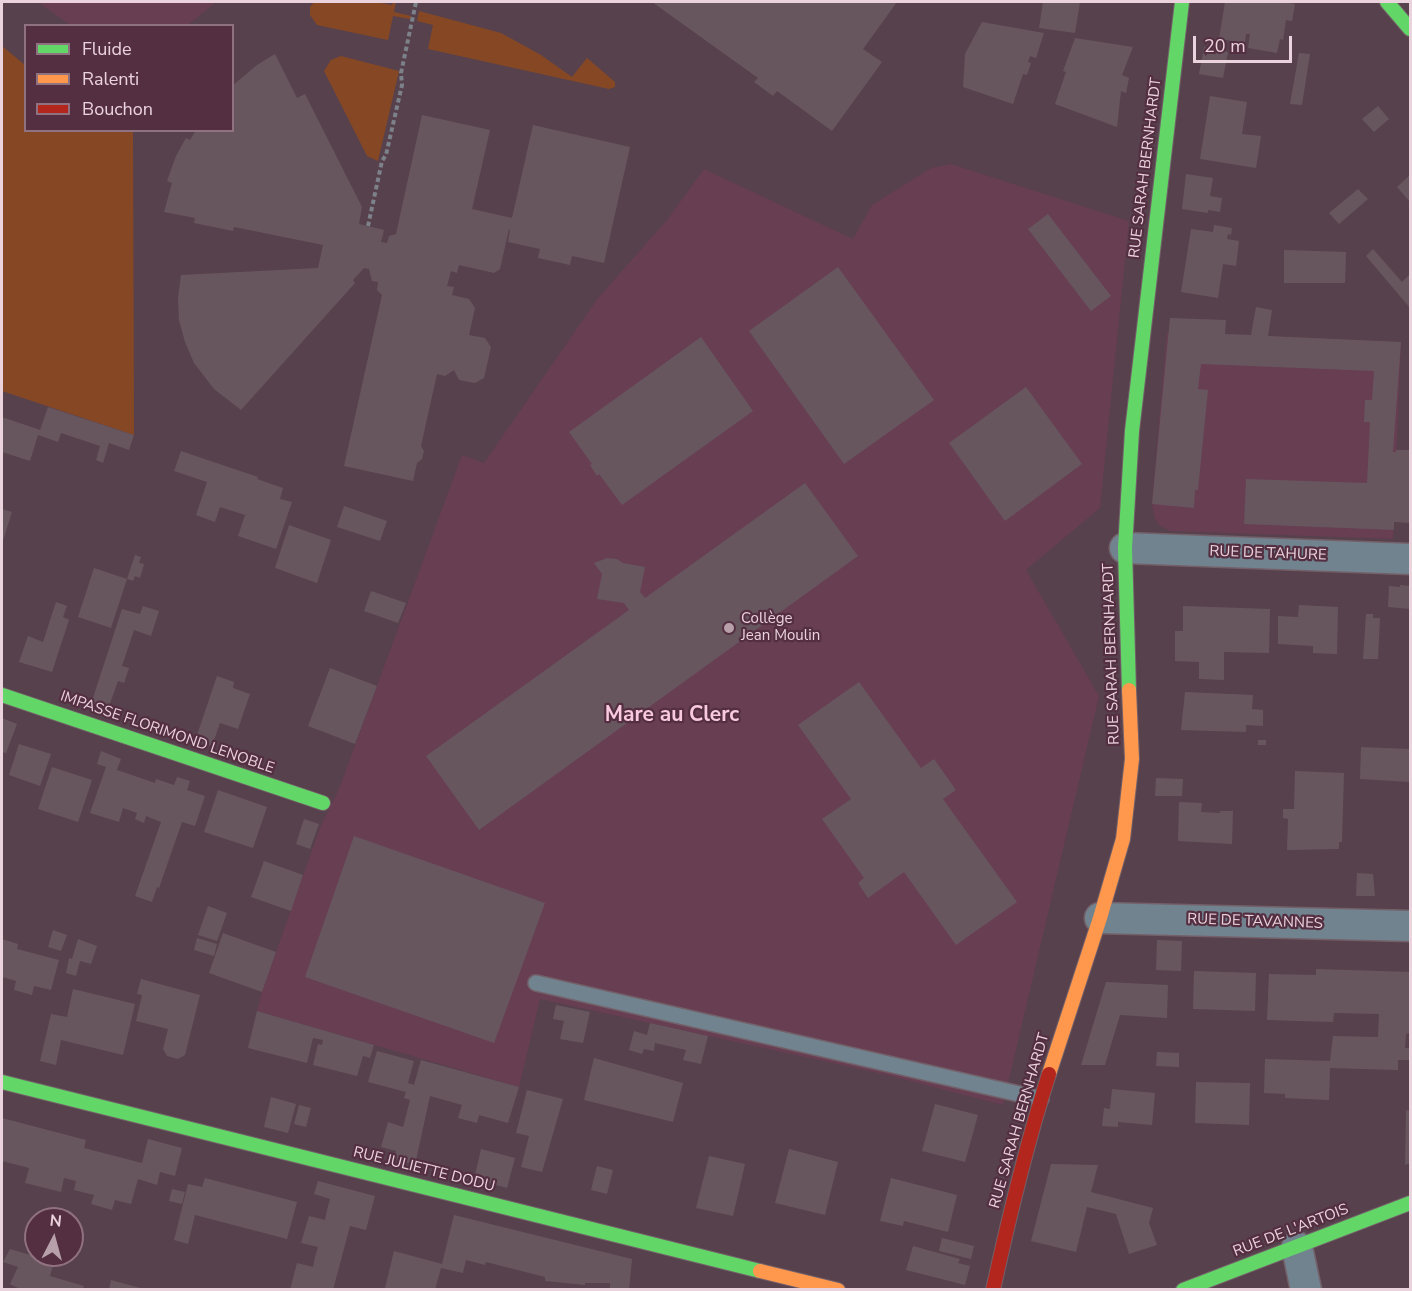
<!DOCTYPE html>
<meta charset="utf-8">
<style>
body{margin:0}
#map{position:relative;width:1412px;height:1291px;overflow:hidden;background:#57414c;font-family:"Nunito Sans",sans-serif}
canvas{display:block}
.frame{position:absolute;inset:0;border:3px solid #ebd3dd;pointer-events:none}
.legend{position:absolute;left:24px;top:24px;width:210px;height:108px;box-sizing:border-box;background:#542f41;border:2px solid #90717f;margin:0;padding:8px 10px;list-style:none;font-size:18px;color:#ebd3dd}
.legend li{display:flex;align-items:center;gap:12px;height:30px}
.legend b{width:30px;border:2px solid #90717f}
.north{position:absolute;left:24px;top:1207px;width:60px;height:60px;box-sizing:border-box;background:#542f41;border:2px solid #90717f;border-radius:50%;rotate:6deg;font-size:16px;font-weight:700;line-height:24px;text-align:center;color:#ebd3dd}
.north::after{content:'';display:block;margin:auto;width:21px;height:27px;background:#b7a0aa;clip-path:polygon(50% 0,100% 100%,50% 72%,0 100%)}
.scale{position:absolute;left:1193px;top:36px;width:99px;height:27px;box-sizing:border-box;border:3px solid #ebd3dd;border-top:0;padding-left:8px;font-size:18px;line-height:21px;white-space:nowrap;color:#ebd3dd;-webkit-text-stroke:4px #542f41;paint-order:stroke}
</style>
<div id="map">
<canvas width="1412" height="1291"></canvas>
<div class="frame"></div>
<ul class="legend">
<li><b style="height:8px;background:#63d668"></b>Fluide</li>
<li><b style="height:8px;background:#ff974d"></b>Ralenti</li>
<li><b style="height:8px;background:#b3261e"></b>Bouchon</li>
</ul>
<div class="north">N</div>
<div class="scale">20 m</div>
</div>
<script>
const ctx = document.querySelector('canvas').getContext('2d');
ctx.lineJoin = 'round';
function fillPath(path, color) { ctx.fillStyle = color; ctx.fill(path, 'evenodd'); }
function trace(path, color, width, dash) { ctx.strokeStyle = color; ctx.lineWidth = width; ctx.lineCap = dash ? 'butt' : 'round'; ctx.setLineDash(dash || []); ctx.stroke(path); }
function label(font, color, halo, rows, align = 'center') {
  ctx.font = font + ' "Nunito Sans",sans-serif'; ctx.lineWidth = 4.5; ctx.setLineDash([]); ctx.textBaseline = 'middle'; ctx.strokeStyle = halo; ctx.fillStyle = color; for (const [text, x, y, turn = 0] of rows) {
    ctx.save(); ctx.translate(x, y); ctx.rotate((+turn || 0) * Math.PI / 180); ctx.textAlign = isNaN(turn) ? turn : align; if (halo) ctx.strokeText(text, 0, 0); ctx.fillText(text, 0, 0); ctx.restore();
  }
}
const built = new Path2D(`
 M38,2H216L187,26L70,25Z
 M951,164L1129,221L1100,508L1026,570L1099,696L1003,1105L887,1075L540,999L519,1087L257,1011L262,992L321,825L339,789L462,455L484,463L598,298L667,220L704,169L853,239L872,205L931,168Z
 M1167,332L1401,342L1393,539L1170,531L1159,525L1155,519L1152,504Z`);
const green = new Path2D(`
 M314,2H376L392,5L393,2H396L394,12L411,16L410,19L393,16L388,40L317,25L310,15V7Z
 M419,11L501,33L541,55L572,77L587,58L615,82V87L609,89L428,49L433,25L417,21Z
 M2,46L25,65L26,130L133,131L134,435L2,391Z
 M341,56L399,71L378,161L367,156L324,71L331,60Z`);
const building = new Path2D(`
 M652,2H897L863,49L882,62L832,131L777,91L773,96L754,82L758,78Z
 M1043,2H1080L1075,33L1039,28Z
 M1225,2H1284L1295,4L1292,21L1286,20L1283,40L1280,39L1277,53L1248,48L1250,34H1246L1245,43L1219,39Z
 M982,22L1044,33L1036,58L1030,56L1028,62L1031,63L1027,75L1023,74L1013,104L963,87L965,54Z
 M1075,38L1133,47L1122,75L1129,78L1126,93L1121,91L1117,127L1055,104L1066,72L1063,71Z
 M1204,47L1228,52L1223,78L1199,74Z
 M1299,53L1310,54L1302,105L1290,104Z
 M275,54L297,98L305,94L362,207L359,224L384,230L381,242L387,243L389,236L396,234L422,115L490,130L472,209L512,218L533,125L630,147L604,263L572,256L570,265L538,258L540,249L508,242L510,230L509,229L500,269L494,273L459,265L457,273L451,271L447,286L454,287L452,295L469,299L475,308L469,335L485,338L491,347L484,378L475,383L459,380L454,370L445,376L437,374L421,446L424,451L422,459L417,463L413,481L344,466L382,295L377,290L378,282L372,281L369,269L364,268L353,280L355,283L241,410L214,389L194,363L185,342L179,320L178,298L181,275L318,268L323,245L234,227L233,231L194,223L195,218L164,212L172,183L167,181L176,156L186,138L190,140L196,130H232V86L257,65Z
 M1210,96L1247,102L1242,134L1261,136L1256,168L1200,159Z
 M1378,106L1389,119L1374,132L1362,119Z
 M1186,174L1213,178L1210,196L1222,198L1220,212L1208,210V213L1182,209Z
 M1410,175V202L1397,187Z
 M1358,189L1368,199L1339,224L1329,213Z
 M1048,214L1111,296L1091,311L1028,229Z
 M1214,225L1232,228L1231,235L1228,234L1227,239L1239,241L1236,266L1223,264L1218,298L1181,292L1191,229L1213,232Z
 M1373,249L1402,282L1410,274V308L1366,256Z
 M1284,250L1346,252L1345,283H1284Z
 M838,267L934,400L844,464L749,331Z
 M1256,307L1272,310L1268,336L1401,342L1393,452H1396V450H1410V523L1394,522V530L1244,524L1246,479L1367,483L1370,422H1364L1365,400H1372L1374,371L1201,364L1198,389L1208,390L1198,490H1195L1194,508L1152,504L1170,318L1226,320L1225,334L1251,335Z
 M701,337L753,411L622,505L599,474L597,476L590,465L592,464L569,432Z
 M1026,387L1082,464L1005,521L949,443Z
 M48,407L134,435L129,450L109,443L103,463L96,460L100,446L61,433L58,442L38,435L30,461L2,452V417L40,430Z
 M181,451L258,477L257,479L283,488L280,499L292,502L276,549L238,536L245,515L220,507L215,522L196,515L207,482L174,471Z
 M805,483L858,556L479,830L426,756L629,610L624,603L597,599L602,574L594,563L607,558L617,559L623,563L645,567L640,592L645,598Z
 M344,506L387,521L380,541L337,527Z
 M2,509L12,512L2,544Z
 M289,525L331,540L317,583L275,568Z
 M135,555L141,557L139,563L144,564L140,578L135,576L133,581L127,579Z
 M94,568L127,579L111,628L78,617Z
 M1400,585L1410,586V609L1388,607L1389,586L1400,587Z
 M371,591L406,603L398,623L364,611Z
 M56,602L67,606L63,617L69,620L52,672L19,662L28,636L43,642Z
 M1299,605L1338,607L1337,654L1313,653V646L1278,644V616L1298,617Z
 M143,606L159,611L151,636L134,630L122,666L129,668L124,683L118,681L107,712L90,707L122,609L140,614Z
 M1183,606L1270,609L1269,653L1224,652V680L1199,679V662L1175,661V631H1183Z
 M1366,614H1373V618H1380L1378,659H1363Z
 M330,668L377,686L355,744L308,726Z
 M217,676L234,682L233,688L250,694L238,729L220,723L212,746L195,741Z
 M859,682L921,768L934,759L956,790L943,799L1017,902L956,945L904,872L868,898L858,883L864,878L822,819L851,799L798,725Z
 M1185,692L1253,695L1252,709L1263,710V726L1246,725V732L1181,730Z
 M2,718L17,724L6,753L2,752Z
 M1258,740H1266V745H1258Z
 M19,744L51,754L40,786L9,775Z
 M1361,747L1410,749V782L1360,779Z
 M101,751L121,759L117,770L155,783L156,779L174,785L177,777L190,781L187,790L205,796L195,826L182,822L159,888L157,887L152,902L135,896L161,822L146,816L144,823L135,819L137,813L123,808L119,822L90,813L106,767L97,764Z
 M52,767L92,780L78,822L38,809Z
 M1295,771L1344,773L1342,842H1339V849L1287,850L1288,819L1283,818V809H1294Z
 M1156,778L1183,779L1182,796H1155Z
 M218,790L267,807L253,848L204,832Z
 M1179,802L1202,803L1201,812L1220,813V811H1233L1232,844L1178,841Z
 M304,819L319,824L310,849L296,844Z
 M354,836L545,903L494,1043L305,977Z
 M264,861L303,875L291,911L251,897Z
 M1357,873L1373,874L1375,896H1356Z
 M208,906L227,913L217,941L198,935Z
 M53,930L67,935L61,951L48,947Z
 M223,933L276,952L262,992L209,973Z
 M197,938L217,944L214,956L194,950Z
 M2,939L18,944L17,949L59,960L51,990L34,986L32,995L14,990L16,981L2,977Z
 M78,939L97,946L91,964L80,961L76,976L66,973L69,958L72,959Z
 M1157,940L1182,941L1181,971L1156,970Z
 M1316,969L1410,972L1409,1033L1406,1034L1405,1048H1410V1060H1398V1070L1330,1068L1329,1100L1285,1098V1094L1264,1093L1265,1059L1330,1061L1333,1036L1378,1037L1379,1014L1334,1013L1333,1022L1267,1020L1269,974L1316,975Z
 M1194,971L1256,973L1255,1011L1193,1009Z
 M141,979L200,995L185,1055L178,1059L167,1056L163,1049L168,1029L136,1021L142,995L137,994Z
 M1106,982L1168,985L1167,1018L1120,1015L1105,1065H1081Z
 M73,989L135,1004L123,1055L61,1040L56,1065L40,1061L51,1014L67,1017Z
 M556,1005L590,1012L583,1043L560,1039L564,1021L553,1019Z
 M257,1011L374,1045L370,1058L363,1056L357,1076L313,1065L318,1044L322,1045L323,1040L313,1038L307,1063L248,1048Z
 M650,1023L708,1036L701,1064L683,1060L686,1050L655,1043L654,1051L644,1049L642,1054L629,1050L634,1031L647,1035Z
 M377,1051L414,1061L408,1083L414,1085L421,1060L519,1087L508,1123L479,1115L477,1123L458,1118L462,1105L430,1096L415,1165L395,1159L396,1151L381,1147L388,1122L403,1127L410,1100L404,1098L406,1092L368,1082Z
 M1157,1052L1179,1053V1067L1156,1066Z
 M594,1058L683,1083L673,1122L584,1100Z
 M1196,1082L1250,1083L1249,1125L1195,1123Z
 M1112,1089L1155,1093L1152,1125L1118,1122V1127L1102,1126L1104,1108L1110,1109Z
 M527,1090L563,1099L542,1172L521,1167L529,1136L516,1133Z
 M271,1097L296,1104L288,1133L264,1127Z
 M935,1104L978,1115L965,1162L922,1151Z
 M299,1105L311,1108L306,1127L294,1124Z
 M1406,1110L1410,1111V1163L1405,1165Z
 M2,1118L86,1140L84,1148L142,1163L148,1139L182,1148L175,1176L160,1172L157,1185L138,1179L131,1204L115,1200L112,1210L91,1204L94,1195L74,1190L76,1181L64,1178L61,1192L25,1183L29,1168L2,1161Z
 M481,1149L515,1158L507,1188L474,1179Z
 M789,1149L838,1162L825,1215L775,1203Z
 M709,1156L745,1164L733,1216L696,1208Z
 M1051,1164L1098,1165L1091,1192L1153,1208L1149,1223L1157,1245L1129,1254L1116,1214L1087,1207L1076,1252L1031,1241Z
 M597,1166L613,1170L607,1194L591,1190Z
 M205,1178L297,1202L287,1239L195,1215L188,1244L174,1240L188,1184L202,1187Z
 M891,1178L957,1195L948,1232L904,1221L903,1226L880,1221Z
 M318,1181L375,1196L366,1230L350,1226L333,1290H290L297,1263L313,1267L315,1257L318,1247L301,1243L309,1216L325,1220L327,1210L330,1199L314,1194Z
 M172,1189L185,1192L182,1204L169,1201Z
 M454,1215L632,1259L629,1290H610V1283H585V1285L545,1281V1277L486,1262L485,1265L466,1260L463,1273L441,1268L435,1290H392L385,1288L394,1251L442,1264Z
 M942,1238L974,1246L971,1259L939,1251Z
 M913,1246L960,1259L958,1263L970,1266L965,1285L906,1270Z
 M10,1249L54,1262L50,1276L84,1286L82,1290H22L10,1284L18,1267L3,1262Z
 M111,1280L144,1289V1290H109Z`);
const path = new Path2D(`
 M368,226L382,161L386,155L402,85L401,73L416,2`);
const lane = new Path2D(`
 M536,983L1041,1099`);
const street = new Path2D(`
 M1125,548L1410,559
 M1100,918L1410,926
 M1297,1247L1306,1290`);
const fast = new Path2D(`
 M1387,2L1410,29
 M1129,690L1125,548L1132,431L1182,2
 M2,695L323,803
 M2,1082L760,1271
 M1183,1290L1410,1203`);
const slow = new Path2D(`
 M1049,1074L1100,918L1123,839L1132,759L1129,690
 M760,1271L838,1290`);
const jam = new Path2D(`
 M993,1290C1009,1217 1026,1145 1049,1074`);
const markers = [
 [729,628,6,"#b7a0aa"]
];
const streetNames = [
 ["RUE SARAH BERNHARDT",1146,168,-83],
 ["RUE DE TAHURE",1268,554,2],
 ["RUE SARAH BERNHARDT",1112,654,-92],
 ["IMPASSE FLORIMOND LENOBLE",167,733,19],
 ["RUE DE TAVANNES",1255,922,2],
 ["RUE SARAH BERNHARDT",1020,1121,-74],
 ["RUE JULIETTE DODU",424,1170,14],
 ["RUE DE L'ARTOIS",1291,1231,-21]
];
const poiNames = [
 ["Collège",741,619],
 ["Jean Moulin",741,636]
];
const districtNames = [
 ["Mare au Clerc",672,716]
];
fillPath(built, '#673e52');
fillPath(green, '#864824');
fillPath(building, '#68565f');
trace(lane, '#736069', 18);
trace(street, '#736069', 33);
trace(fast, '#736069', 16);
trace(slow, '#736069', 16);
trace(jam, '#736069', 16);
trace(path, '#7c818a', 4, [4.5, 3]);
trace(lane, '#70838f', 15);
trace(street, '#70838f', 30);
trace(fast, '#63d668', 14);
trace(slow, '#ff974d', 14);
trace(jam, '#b3261e', 14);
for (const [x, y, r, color] of markers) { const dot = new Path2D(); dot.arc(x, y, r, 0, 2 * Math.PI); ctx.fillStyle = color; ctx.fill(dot); trace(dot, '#542f41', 2); }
label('15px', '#ebd3dd', '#542f41', streetNames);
label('15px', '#ebd3dd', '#542f41', poiNames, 'left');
label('bold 21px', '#f9cadf', '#542f41', districtNames);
</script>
